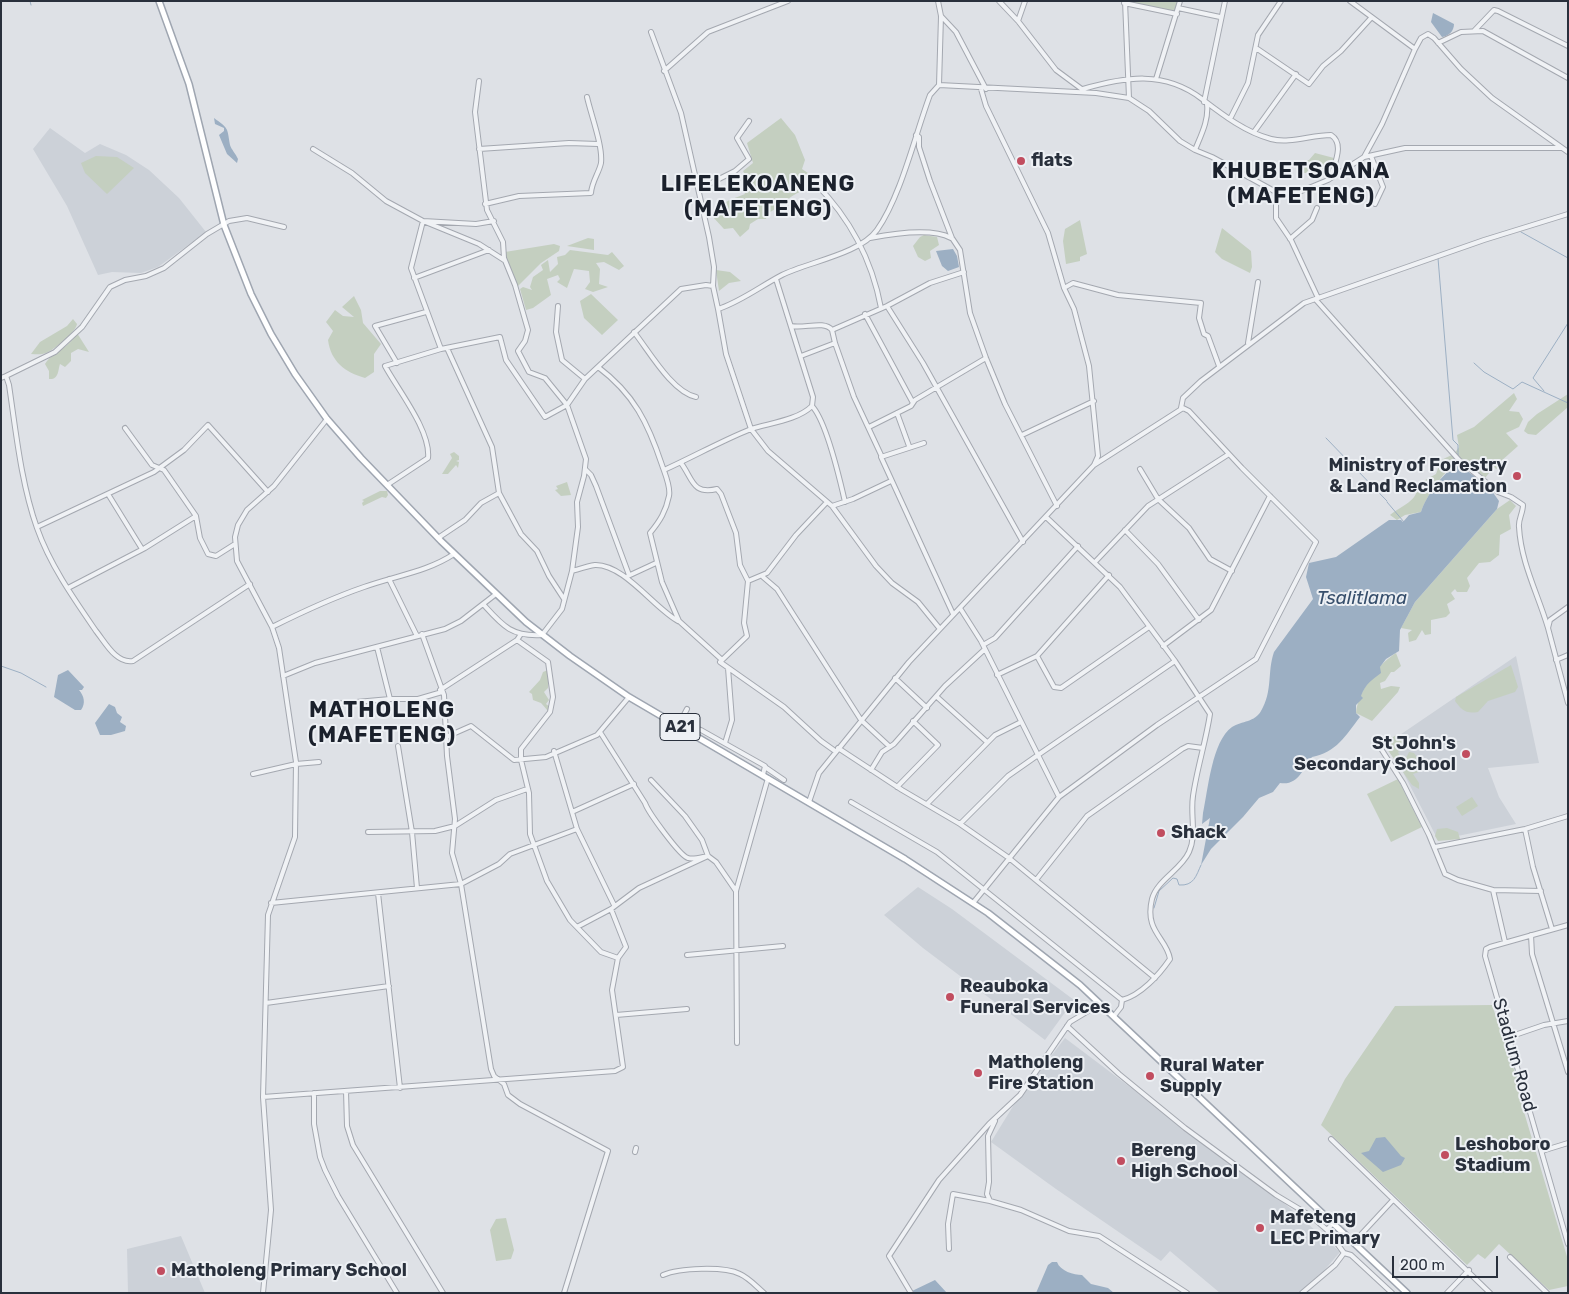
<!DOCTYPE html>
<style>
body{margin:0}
#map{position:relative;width:1569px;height:1294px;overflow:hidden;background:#dee1e6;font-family:Rubik,sans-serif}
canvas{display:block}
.frame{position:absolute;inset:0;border:2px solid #29303c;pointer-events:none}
.scale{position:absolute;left:1392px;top:1256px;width:106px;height:22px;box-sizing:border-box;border:2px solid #29303c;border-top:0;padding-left:6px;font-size:15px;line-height:18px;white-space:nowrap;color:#29303c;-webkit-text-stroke:4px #edf0f4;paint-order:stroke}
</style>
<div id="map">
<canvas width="1569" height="1294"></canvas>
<div class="frame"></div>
<div class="scale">200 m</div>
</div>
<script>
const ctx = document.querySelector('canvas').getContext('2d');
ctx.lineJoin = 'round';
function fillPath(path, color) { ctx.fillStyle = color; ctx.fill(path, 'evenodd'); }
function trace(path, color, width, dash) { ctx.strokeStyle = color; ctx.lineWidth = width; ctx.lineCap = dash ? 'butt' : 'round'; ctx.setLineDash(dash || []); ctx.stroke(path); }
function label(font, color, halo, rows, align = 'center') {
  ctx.font = font + ' Rubik,sans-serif'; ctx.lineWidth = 4; ctx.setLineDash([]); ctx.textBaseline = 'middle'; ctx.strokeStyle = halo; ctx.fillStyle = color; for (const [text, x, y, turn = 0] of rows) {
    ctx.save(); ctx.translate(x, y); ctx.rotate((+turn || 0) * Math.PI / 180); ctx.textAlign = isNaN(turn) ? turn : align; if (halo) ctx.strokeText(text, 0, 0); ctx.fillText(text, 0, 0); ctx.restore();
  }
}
const built = new Path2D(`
 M50,128L85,153L100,144L126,155L149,170L179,198L206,232L158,267L141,273L112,272L98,275L67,206L33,149Z
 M1516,656L1539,763L1488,768L1499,797L1516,824L1438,840L1388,743Z
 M918,887L952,909L1074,1000L1045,1040L923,948L884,915Z
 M1065,1038L1284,1203L1340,1252L1322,1273L1298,1293H1220L1170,1251L1161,1261L1056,1189L991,1142L1015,1103Z
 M181,1236L205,1293H128L127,1249Z`);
const green = new Path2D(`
 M1178,1L1175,12L1127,2V1Z
 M781,118L795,135L805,160L802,169L814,177L808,189C791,193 782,206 767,214L766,219H758L750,224L749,229L740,237L733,228L724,229L712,216C721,201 731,200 745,194L742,188L748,180L743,171L753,163L747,143Z
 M1315,153L1334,158L1330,174L1310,169L1306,173H1296L1299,161L1309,160Z
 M96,156L117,157L134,168L107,194L85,173L81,163Z
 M1080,220L1087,254L1080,257V261L1066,264L1063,241L1065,229Z
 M1222,228L1251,251L1252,267L1250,273L1222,259L1215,252Z
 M924,235L937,237L939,245L930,251L931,258L925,261L918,257L913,246L920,237Z
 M588,238L594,239V250L567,246Z
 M554,244L560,246L559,251L541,263L518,286L506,260L505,252Z
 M570,250L608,255L612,252L624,266L619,270L604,262L596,263L600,269L599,284L608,287L593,292L585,289L590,282L589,271L574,269L567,288L557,282L560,279L558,275L547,279L551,295L533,308L526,310L520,289L523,287L532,290L530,287L533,277L543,270L541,265L548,260L550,272L558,264L557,257L565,255Z
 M716,270L730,272L741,281L729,283L719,291Z
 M591,294L618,320L602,335L584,318L580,301Z
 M354,296L361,310L363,323L381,344L374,354V372L365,378C345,372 331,362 328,340L333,331L326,322L335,310L343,316L354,317L342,307Z
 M73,319L77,324C76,332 54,350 46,353C41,355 36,354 31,354L40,342L67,326Z
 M77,333L89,352L78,349L71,353V361L65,367L60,364C58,370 59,380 49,379V371L45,364C53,351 70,348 77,333Z
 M1514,393L1517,399L1509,411L1519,412L1523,419L1519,427L1506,433L1518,446L1500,462V467L1496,469L1494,467L1485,478L1459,459C1445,471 1427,494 1421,512L1405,515L1397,520L1390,515C1402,505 1418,502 1418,484L1436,474L1441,460L1454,454L1459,447L1457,435L1474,427Z
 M1568,394V407L1536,435L1528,434L1524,431L1528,422L1537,414Z
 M454,452L459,456V460L456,461L459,462L458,468L456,465L448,474H442L452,458L450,454Z
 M567,482L571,495L561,496L555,490L558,489L556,486Z
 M380,491H387L388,495L386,498L382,497L363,506L362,503L364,501L362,500Z
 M1510,500L1516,506L1509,515L1511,529L1500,535L1499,555L1490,562L1479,563L1467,578L1470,586L1467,592H1457L1455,589L1451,593L1455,599L1447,604L1450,613L1446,617L1431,620V634L1425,635L1422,630L1416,640L1409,642L1408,633L1412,630L1401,628L1415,602L1497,509Z
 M1396,653L1401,666L1394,672H1391L1385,681L1380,683L1381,689L1391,686L1400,687L1398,692L1372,721L1356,713C1358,692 1378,664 1396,653Z
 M1511,665L1518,687L1515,692L1488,701L1478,712C1465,714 1462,710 1455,701L1456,697Z
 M548,670V688L544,692L549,700L546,704L550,707L548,711L541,703L533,700L532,694L529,692L540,680L543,672Z
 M1396,735L1403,738L1408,747L1398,752L1401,760H1405L1409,752L1414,753L1421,763L1427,765L1419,772L1413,774L1419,783V789L1412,785L1385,746L1386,742Z
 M1398,779L1422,827L1391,842L1367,794Z
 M1472,797L1478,806L1462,816L1456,807Z
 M1447,828L1458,832L1460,839L1438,841L1435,836L1437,829Z
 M1492,1005L1520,1087L1524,1112L1568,1260V1286L1549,1290L1499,1244L1485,1259L1478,1254L1467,1265L1321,1125L1345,1079L1395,1006Z
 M506,1218L514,1250L511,1259L496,1261L490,1230L496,1219Z`);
const water = new Path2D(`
 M1433,13L1454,24C1454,31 1449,36 1442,37L1431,22Z
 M214,118C229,129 227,127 230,145C231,149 236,154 238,159L237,163L227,154L219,135L224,131V128L215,124Z
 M953,249L957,256L959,267L948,271L942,266L936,251Z
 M1459,465L1489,487L1499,501L1497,509L1415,602L1400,630L1399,651L1386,659L1380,667L1381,673C1372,680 1366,683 1361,696L1363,698L1356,705V713L1360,717C1346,735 1336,753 1312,757C1303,769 1298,786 1280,783L1273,792L1259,798L1243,817L1211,849L1201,865L1210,818L1202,824L1203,813C1208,790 1212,741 1232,727C1242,721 1255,722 1261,711C1273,691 1267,672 1274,652L1313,599L1306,577L1309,563L1336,557L1389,520H1401L1403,522L1409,515L1421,512C1426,496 1445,469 1459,465Z
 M68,670L84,687L82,690H79C84,696 86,703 81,710H75L54,697L58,675Z
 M109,704L115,707L117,713L122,717L120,722L126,726L125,731L111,735H100L95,723Z
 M1385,1137L1401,1156L1405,1158L1401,1165L1383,1172L1361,1153L1369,1151L1376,1138Z
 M1052,1262H1057C1060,1271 1074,1275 1082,1275L1091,1284L1108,1288L1114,1293H1036L1048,1265Z
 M935,1280L947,1293H913L912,1291Z`);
const stream = new Path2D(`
 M30,1L31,5
 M1521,232L1568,258
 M1438,258L1453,440L1458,445V452
 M1474,363L1484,372L1513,389L1522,382L1568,403
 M1544,391L1533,378L1568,323
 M1326,438L1352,465
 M1458,456V453
 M1354,467L1387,501
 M1450,471L1452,467L1449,463L1454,459
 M1387,502L1404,522
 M1,666L21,673L46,687
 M1154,908L1159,891L1173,878L1177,879L1179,885C1194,886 1196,876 1201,865`);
const minor = new Path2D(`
 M938,1L941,16L939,85
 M999,1L1018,21L1056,70L1083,90
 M1125,1L1129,98
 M1350,1L1415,49
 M1124,3L1177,14
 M1178,8L1220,17
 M941,16L956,32L986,89
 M1018,21L1025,1
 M1474,31L1494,10L1498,11L1568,46
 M651,32L681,113L709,237L714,267L713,286
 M1438,43L1461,32L1483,31L1568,78
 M1256,48L1309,84L1323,66L1341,51L1371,18
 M664,71L708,32L788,1
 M1156,79L1180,1
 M1083,89C1125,77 1164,70 1202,99C1223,115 1245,132 1271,139C1290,144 1311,135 1331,135C1345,144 1334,164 1331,177
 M1204,102L1225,1
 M1230,119L1248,83L1258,35L1281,1
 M1254,132L1296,74
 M916,135L919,137V147L930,181L952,238L960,250L970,313L986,358L1005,404L1057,506
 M313,149L352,173L386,201L423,221L476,224L494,221
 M479,149L569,143L598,144
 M1195,150C1201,135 1209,120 1207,104
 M1371,156L1383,187L1375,204
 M1364,157L1405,148H1561
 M815,183C849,217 872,260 881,308
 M699,189L735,171L749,159L737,138L749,121
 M1276,192V218L1291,240L1318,298
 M485,204L519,196L591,193C592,181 599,173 601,163C603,146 591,115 587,97
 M870,238C891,234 932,228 951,238
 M1290,239L1312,220L1317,208
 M414,278L489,250
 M1064,288L1073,283L1118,295L1201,303L1199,318L1204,334L1208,336L1219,366
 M1316,300L1459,460L1498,492L1511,497L1523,505C1523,513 1518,520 1519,527C1521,563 1538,594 1548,628
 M558,306L556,332L562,360L585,379
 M887,306L923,363L1023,542
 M718,309L726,354L751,429L768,451L832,506L876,566L892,583L918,602L940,629
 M865,314L913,403
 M791,326C804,329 824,320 832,330L887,306L930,283L964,272
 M634,332C649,351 672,392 696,397
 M835,343L854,397L882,457
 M1248,343L1258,282
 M447,348L492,447L499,493L521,534L537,551L549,576L564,599
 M441,349L411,268L423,221L479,244L504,260
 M801,356L835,343L832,330
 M397,363L375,326L426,312
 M598,367C634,394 648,423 662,465C665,474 671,487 669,496C666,511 660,521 650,533L662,582L679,621L721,659
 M6,376L55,352L82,327L110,287L125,280L146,276L164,268L207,234L229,221L247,218L284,227
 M1,378L6,376L9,385C16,432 21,483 37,528C50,565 74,599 96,631C105,642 116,664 133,661L250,584
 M812,406C826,421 840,480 845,502
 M1181,408L1183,398L1201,381L1304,303L1484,240L1568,214
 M897,413L909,446
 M869,427L911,406L915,400L986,358
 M125,428L152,465L164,470L196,516L200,538L208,554L216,556L235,544
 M1022,435L1094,401
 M924,443L881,457L953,614
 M681,463C693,479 692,495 717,489L721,494L736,533L740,565L748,581L744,623L747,636L720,662L784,707L821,741L835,751
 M585,469L591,475L596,486L629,575
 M1140,469L1158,499L1189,528L1210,559L1232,571
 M664,470C693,457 721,441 751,429C770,423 798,420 812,406L813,397L776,279
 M387,485L428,458C431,431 398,390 385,366L441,349L500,337L506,360L545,417L567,405L545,378L529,372L518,351L525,341L528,330L515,285L504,258L503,242L487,210L475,112L479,81
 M108,494L142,549
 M832,506L853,499L891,481
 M1046,517L1120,587L1175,661L1210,714C1206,741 1197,768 1193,796C1190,815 1197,834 1189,852C1181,870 1157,880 1152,899C1144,932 1167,938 1170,959C1159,975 1141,995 1122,1000
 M37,527L154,472L184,450L208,425L268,492
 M1125,530L1158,564L1199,620
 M438,538L465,520L481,503L499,493
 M1095,562L1148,506L1229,454
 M572,571C579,569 588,566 595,565C624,564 654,608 678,621
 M628,576L656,563
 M763,577L777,589L861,720L890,747
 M389,579L417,636
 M748,581L767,573L796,535L827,502
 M68,588L145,548L196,516
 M483,604C502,625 511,637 542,635L562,609L572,571L578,527L577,502L584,476L586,459L567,405L585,379L681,289L706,285L713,286L718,309L721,308C743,300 761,286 782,275C808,262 860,254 877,230C901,196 915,135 930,95L939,85L1096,93L1129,98L1149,111L1180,141L1195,150L1212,157L1276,192H1299L1328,180L1364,157L1382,124L1415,49L1421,38L1428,34L1434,38L1461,69L1492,98L1568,152
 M1568,607L1550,620L1548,628L1568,703
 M960,608L981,641L1038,755L1008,776L960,824
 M272,627C302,612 332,598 364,587C394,576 427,572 454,554
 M422,634L444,695L447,756L455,819L452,853L461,884L491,1069L494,1076L504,1084L508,1095L520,1104L608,1151L564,1293
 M517,640L548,662L553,697L550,712L521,749V760L529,793L530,834L547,881L570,920L601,952L618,958
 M983,645L995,638L1078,546
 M1163,646L1211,610L1270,496
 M377,647L390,699
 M1037,656L1054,687L1061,688L1149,627
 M1556,660L1568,655
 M997,675L1037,656L1109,575
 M283,676L315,663L445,629L461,621L496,594
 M895,678L927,708
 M440,690L517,640L521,634
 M937,697L987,742
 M334,704L390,699H418L442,692
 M680,722L701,730L765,766L763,775
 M679,724L687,709
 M600,732L645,803C648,812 680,856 688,858C693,860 702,857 708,856L716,862L736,891
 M446,737L471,726L514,760L546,757L597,735L629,697
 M725,743L732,720L728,668
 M1378,744L1403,783L1429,835L1445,874L1458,880L1493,890L1505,942
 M398,746L412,832L417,888
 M838,748L902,790L960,824L1009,858L1155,978
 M554,751L577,829L614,905
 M765,767L784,780
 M871,770L882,752L894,744L945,686L985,649
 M253,774L296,764L319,762
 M897,787L938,745L913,721
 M1059,797L1157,725L1256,659L1316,542L1242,468L1189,411L1183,408L1094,465
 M809,802L819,773L909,662L1094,465L1098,456L1089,366L1074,309L1064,288L1048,233L986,106L981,89
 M851,802L937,852L1122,1000
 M927,804L995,735L1021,722
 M572,812L634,784
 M1525,829L1533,867L1552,929
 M368,832L435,831L455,826L496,800L527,789
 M1435,847L1525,829L1568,816
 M1036,880L1087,816L1182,749L1188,746L1203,748
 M1493,890L1541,891
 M378,893L400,1088
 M271,903L461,884L499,864L510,854L577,829
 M973,903L1059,797L1038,755L1175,661
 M1568,925L1490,947L1486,949L1485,956L1568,1244
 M577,927L611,909L639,888L708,856L702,840L685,816L651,780
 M1531,935L1532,954L1568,1072
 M687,955L783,946
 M266,1003L389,986
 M616,1015L687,1009
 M1114,1016L1121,1007L1122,1000
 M1067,1026L1119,1074L1185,1128L1276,1195L1311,1216L1327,1230L1333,1223
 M1509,1037L1544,1025L1568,1021
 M737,1043L736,891L768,778
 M346,1091L347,1126L353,1145L443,1293
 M314,1093V1124L320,1157L325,1170L338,1196L397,1293
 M263,1097L268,915L295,837L296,762L279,648L272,627L237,561L235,537L238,525L247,510L274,486L327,419
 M1331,1139L1490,1293
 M1542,1151L1568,1143
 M635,1152L636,1148
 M990,1201L987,1194L989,1182L988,1136L995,1121
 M1354,1242L1393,1200
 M949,1249L948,1224L953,1194L990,1201L1021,1210L1069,1231L1099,1236L1187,1293
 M1344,1253L1351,1255L1392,1293
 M1510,1257L1547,1293
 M663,1275C679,1268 724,1266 740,1274C749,1278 756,1286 764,1293
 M263,1293L271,1210L263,1097L615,1071L623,1067L612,990L618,958L626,947L611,909
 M911,1293L889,1256L939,1180L989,1124L1020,1095L1070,1022L1100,1004
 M1302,1293L1335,1265L1344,1253L1327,1230
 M1447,1293L1469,1270`);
const major = new Path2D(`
 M159,1L189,84L224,225L251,294L271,334L295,374L327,419L361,458L441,541L526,622L570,656L629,697L905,859L988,913L1080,985L1407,1293`);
const markers = [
 [1021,161,5,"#c14d5f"],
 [1517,476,5,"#c14d5f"],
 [1466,754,5,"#c14d5f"],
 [1161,833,5,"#c14d5f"],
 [950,997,5,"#c14d5f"],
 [978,1073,5,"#c14d5f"],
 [1150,1076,5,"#c14d5f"],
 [1445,1155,5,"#c14d5f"],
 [1121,1161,5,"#c14d5f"],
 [1260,1228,5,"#c14d5f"],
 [161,1271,5,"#c14d5f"]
];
const shields = [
 [680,727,40]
];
const shieldNames = [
 ["A21",680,727]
];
const poiNames = [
 ["flats",1031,161],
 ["Ministry of Forestry",1507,466,"right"],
 ["& Land Reclamation",1507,487,"right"],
 ["St John's",1456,744,"right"],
 ["Secondary School",1456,765,"right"],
 ["Shack",1171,833],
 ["Reauboka",960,987],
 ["Funeral Services",960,1008],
 ["Matholeng",988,1063],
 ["Fire Station",988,1084],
 ["Rural Water",1160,1066],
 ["Supply",1160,1087],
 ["Leshoboro",1455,1145],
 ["Stadium",1455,1166],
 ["Bereng",1131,1151],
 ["High School",1131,1172],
 ["Mafeteng",1270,1218],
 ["LEC Primary",1270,1239],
 ["Matholeng Primary School",171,1271]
];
const streetNames = [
 ["Stadium Road",1514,1055,74]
];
const waterNames = [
 ["Tsalitlama",1362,599]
];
const districtNames = [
 ["KHUBETSOANA",1301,172],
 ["(MAFETENG)",1301,197],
 ["LIFELEKOANENG",758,185],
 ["(MAFETENG)",758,210],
 ["MATHOLENG",382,711],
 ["(MAFETENG)",382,736]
];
fillPath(built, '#ccd1d8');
fillPath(green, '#c4cfc0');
fillPath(water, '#9cafc3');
trace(stream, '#9cafc3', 1);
trace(minor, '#a4a8b0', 6);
trace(major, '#9fa6b1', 8);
trace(minor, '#f0f2f5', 4);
trace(major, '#fff', 5);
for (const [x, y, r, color] of markers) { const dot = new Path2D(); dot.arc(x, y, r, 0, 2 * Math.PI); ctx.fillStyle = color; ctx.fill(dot); trace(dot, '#edf0f4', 2); }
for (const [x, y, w] of shields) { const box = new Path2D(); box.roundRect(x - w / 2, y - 13.5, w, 27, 4); ctx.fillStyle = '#edf0f4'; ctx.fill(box); trace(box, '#29303c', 1); }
label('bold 16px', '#29303c', null, shieldNames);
label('bold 18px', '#29303c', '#edf0f4', poiNames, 'left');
label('18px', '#29303c', '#edf0f4', streetNames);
label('italic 19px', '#374f6c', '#edf0f4', waterNames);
ctx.letterSpacing = '1px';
label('bold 22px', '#1b212c', '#edf0f4', districtNames);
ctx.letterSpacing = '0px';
</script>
